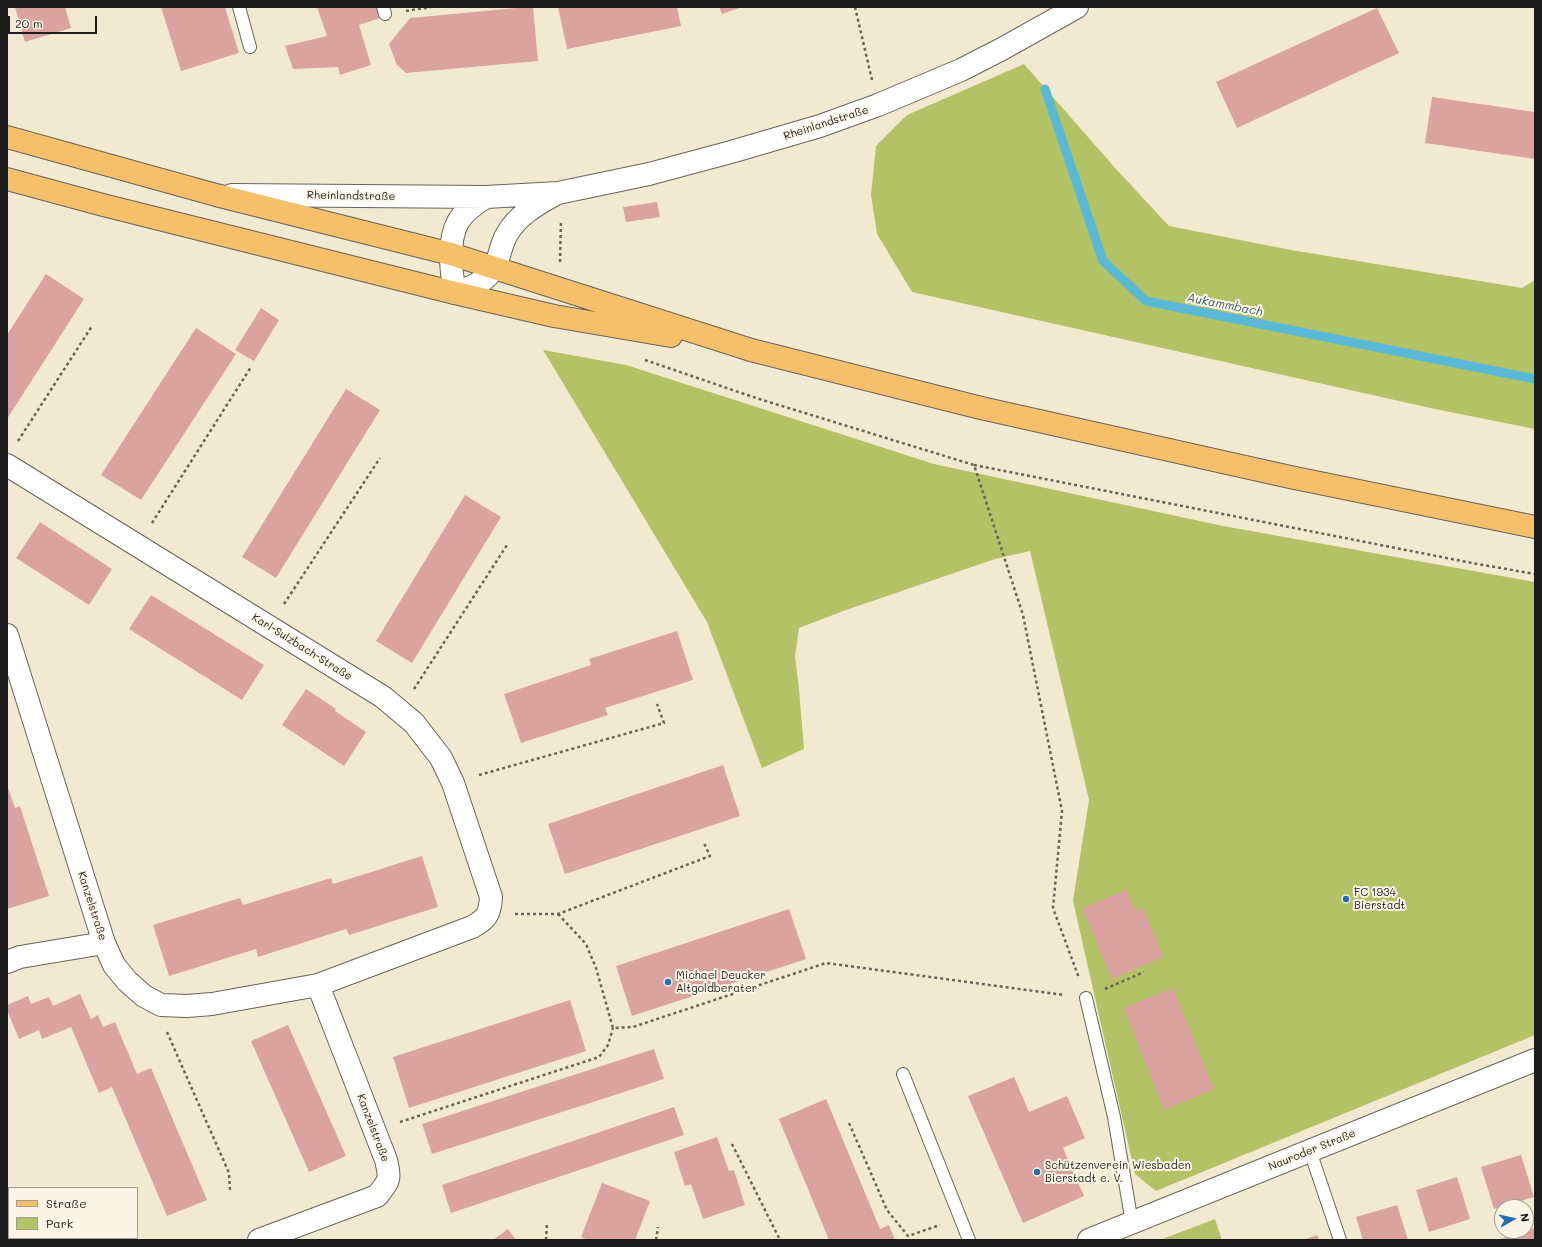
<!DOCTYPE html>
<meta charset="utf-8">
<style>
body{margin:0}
#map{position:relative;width:1542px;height:1247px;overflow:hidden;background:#f2ead0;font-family:Mali,sans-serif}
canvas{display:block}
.frame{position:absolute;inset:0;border:8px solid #1c1c1c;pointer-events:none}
.legend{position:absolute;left:8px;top:1187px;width:130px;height:52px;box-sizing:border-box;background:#fcf5e5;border:1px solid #a29e95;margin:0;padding:5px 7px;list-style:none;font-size:12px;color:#1c1c1c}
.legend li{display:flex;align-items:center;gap:8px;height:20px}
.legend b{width:20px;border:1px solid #a29e95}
.north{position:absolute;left:1494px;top:1199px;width:40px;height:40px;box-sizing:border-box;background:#fcf5e5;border:1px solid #a29e95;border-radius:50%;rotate:82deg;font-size:11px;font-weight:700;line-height:16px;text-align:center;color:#1c1c1c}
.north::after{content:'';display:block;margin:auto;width:14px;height:18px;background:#1f6fb2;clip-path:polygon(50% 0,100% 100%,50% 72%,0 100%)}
.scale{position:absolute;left:8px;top:16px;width:89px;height:18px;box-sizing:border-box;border:2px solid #1c1c1c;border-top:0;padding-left:5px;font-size:12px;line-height:14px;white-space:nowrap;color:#1c1c1c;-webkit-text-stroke:3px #fcf5e5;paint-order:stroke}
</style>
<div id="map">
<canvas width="1542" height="1247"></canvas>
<div class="frame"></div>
<ul class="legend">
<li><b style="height:5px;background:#f6c06b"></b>Straße</li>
<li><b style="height:11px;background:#b3c265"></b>Park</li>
</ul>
<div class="north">N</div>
<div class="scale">20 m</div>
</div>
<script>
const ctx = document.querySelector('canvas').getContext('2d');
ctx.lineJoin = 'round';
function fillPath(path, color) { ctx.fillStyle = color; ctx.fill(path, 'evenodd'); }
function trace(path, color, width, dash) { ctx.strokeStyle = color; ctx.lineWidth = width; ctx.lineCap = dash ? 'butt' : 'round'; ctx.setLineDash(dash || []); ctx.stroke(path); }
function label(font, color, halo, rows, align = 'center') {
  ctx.font = font + ' Mali,sans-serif'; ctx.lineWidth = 4; ctx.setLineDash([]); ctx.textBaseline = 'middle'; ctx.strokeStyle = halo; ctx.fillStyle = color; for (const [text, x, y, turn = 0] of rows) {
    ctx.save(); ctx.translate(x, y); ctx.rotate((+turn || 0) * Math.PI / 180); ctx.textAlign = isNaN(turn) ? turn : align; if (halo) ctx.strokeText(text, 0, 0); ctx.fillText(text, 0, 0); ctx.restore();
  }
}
const green = new Path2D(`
 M1024,64L1116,169L1169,226L1291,250L1522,288L1535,280V429L1435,409L912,292L877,234L871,195L876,146L907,115Z
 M543,350L626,365L934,464L1223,526L1535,582V1035L1156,1191L1135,1174L1073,901L1089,800L1030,551L995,559L846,610L799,628L795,656L799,689L804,749L762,768L707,622Z
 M1215,1219L1222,1240H1160Z`);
const stream = new Path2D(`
 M1045,89L1103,261L1146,301L1535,379`);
const building = new Path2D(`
 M15,7H65L71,28L25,42Z
 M161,7H225L239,53L181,71Z
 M317,7H377L380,18L359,25L371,65L340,75L338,67L293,69L285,46L327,36Z
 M527,7H533L538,61L406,73L397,65L389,44L410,18Z
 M558,7H677L681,26L567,49Z
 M719,7H742L722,14Z
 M1377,8L1399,53L1237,128L1216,82Z
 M1432,97L1535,112V159L1425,143Z
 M657,202L660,217L626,222L623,207Z
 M46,274L84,299L7,419V335Z
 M261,308L279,320L254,361L235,350Z
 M196,328L236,354L141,500L101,475Z
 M346,389L380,410L276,578L242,557Z
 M465,495L501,517L412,663L376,641Z
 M40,522L112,569L89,605L16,558Z
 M151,595L264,665L242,700L129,629Z
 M677,631L693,680L605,708L608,715L521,743L504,694L591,665L589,659Z
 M306,689L336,709L335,711L366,732L344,766L282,725Z
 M723,765L740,816L565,874L548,824Z
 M7,785L15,808L20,806L49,896L7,909Z
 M422,856L438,907L349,935L346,929L258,957L256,949L169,976L153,925L240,898L243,905L331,878L333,884Z
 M1127,890L1136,911L1143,908L1163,957L1112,979L1082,908Z
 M789,909L806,959L632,1016L616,966Z
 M1173,988L1214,1089L1164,1110L1124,1008Z
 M80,994L91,1019L98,1015L103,1027L115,1022L137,1074L151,1068L207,1200L167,1216L112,1087L99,1093L71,1027L42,1039L39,1030L19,1039L7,1010V1005L28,996L31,1004L49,997L53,1006Z
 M570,1000L586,1051L409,1108L393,1057Z
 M288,1025L346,1156L309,1172L251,1041Z
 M654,1049L664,1079L432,1154L422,1124Z
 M1014,1077L1029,1112L1067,1096L1085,1138L1063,1148L1084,1196L1023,1223L968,1096Z
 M826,1099L880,1229L889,1225L895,1240H829L779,1119Z
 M674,1107L684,1135L451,1213L442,1185Z
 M717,1137L729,1171L734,1170L745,1205L703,1219L691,1184L685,1186L674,1152Z
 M1521,1155L1534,1197L1494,1209L1481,1167Z
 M1457,1177L1470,1219L1429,1232L1416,1190Z
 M602,1183L650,1201L635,1240H588L581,1237Z
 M9,1203V1238H15L12,1240H7V1204Z
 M1397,1205L1408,1240H1363L1356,1217Z
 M1535,1228V1240H1497L1526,1231Z
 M508,1229L516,1240H493Z
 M1317,1235L1319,1240H1303Z`);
const path = new Path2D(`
 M855,7L872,80
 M406,11L431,7
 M560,262L561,221
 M645,360L756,398L974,465L1023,615L1062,811L1053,908L1079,978
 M18,441L92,326
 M974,465L1472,563L1535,574
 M152,523L251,367
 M284,604L380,458
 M414,689L507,545
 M479,775L664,723L657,704
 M515,914H558L710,856L704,843
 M558,914L586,944L596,968L613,1028L633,1027L826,963L1064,995
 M1105,989L1144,972
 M167,1032L229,1173L230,1190
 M400,1122L599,1057L608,1045L613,1028
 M849,1123L887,1210L908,1236L940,1225
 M732,1144L780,1240
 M546,1240L547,1224
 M656,1240L658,1227`);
const lane = new Path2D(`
 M239,7L250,47
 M383,7L385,14
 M1086,998L1114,1117L1132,1223
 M903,1074L969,1240
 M1310,1151L1340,1240`);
const street = new Path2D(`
 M232,195L486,197L558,193L649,174L731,152L820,126L878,105L961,70L1002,49L1077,7
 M486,197C476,203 464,211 458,222C447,242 451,272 455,293C470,288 487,282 495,266C500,256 501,244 507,234C517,216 536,205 554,195
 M7,465L383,697L414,723L441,758L453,783L491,897C490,914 487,919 472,927L318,985L212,1004L187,1006L161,1005L144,996L127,981L114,965L104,943L7,635
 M7,962L20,957L104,943
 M259,1240L377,1196C389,1181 391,1180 386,1160L318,985
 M1089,1240L1535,1060`);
const primary = new Path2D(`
 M7,137L216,195L451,254L751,350L981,408L1290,477L1535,527
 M7,179L103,205L455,293L554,316L671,336`);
const markers = [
 [1346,899,4,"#1f6fb2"],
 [668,982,4,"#1f6fb2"],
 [1037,1172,4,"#1f6fb2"]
];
const streetNames = [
 ["Rheinlandstraße",826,123,-18],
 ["Rheinlandstraße",351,196,1],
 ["Karl-Sulzbach-Straße",302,647,32],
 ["Kanzelstraße",92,906,72],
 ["Kanzelstraße",373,1128,69],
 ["Nauroder Straße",1312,1150,-22]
];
const poiNames = [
 ["FC 1934",1354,893],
 ["Bierstadt",1354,906],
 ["Michael Deucker",676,976],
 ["Altgoldberater",676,989],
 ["Schützenverein Wiesbaden",1045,1166],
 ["Bierstadt e. V.",1045,1179]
];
const waterNames = [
 ["Aukammbach",1225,305,11]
];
fillPath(green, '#b3c265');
trace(stream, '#57b9d6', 9);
fillPath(building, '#dba3a0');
trace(lane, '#67645b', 14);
trace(street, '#67645b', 24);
trace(primary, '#67645b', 24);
trace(path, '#67645b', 2.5, [3, 3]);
trace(lane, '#fff', 12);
trace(street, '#fff', 22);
trace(primary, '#f6c06b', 22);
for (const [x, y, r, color] of markers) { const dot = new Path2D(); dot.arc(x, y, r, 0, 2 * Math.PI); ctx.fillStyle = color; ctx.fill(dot); trace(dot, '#fcf5e5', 1.5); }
label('11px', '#1c1c1c', '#fcf5e5', streetNames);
label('11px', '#1c1c1c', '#fcf5e5', poiNames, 'left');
label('italic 12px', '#345b66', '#fcf5e5', waterNames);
</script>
